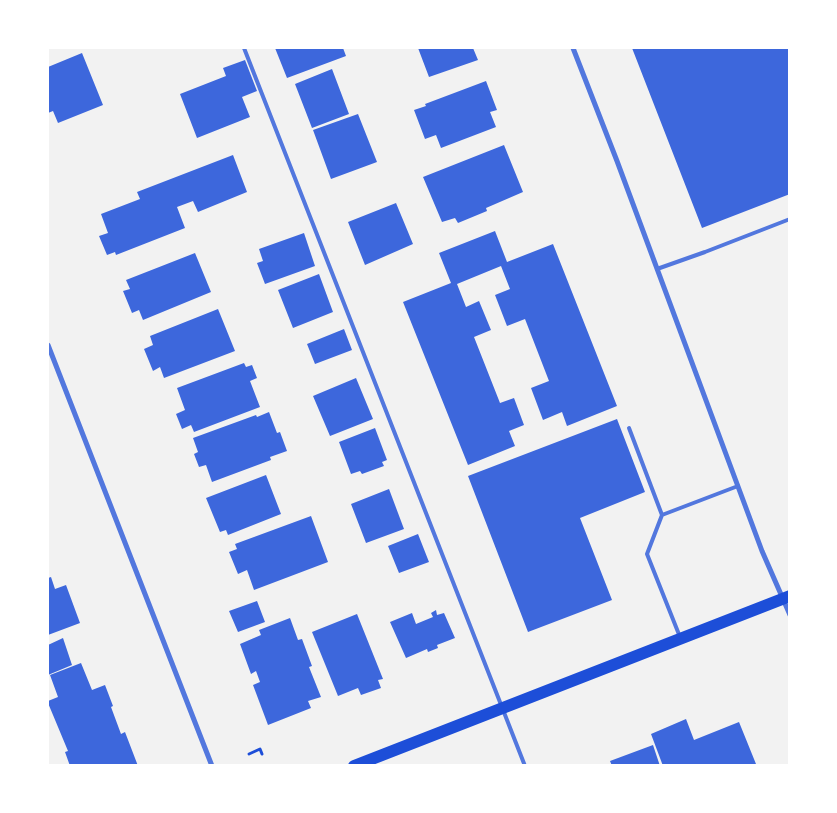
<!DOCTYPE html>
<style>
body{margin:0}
#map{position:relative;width:837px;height:813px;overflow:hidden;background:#f2f2f2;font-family:"Alegreya Sans",sans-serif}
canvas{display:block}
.frame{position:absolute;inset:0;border:49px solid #fff;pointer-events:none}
</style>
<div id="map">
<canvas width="837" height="813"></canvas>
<div class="frame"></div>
</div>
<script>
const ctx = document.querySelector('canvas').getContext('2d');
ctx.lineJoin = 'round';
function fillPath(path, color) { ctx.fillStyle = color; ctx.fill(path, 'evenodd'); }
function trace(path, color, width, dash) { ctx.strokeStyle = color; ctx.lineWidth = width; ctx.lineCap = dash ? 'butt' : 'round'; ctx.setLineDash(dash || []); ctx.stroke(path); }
const building = new Path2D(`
 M275,48H343L346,56L287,78Z
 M418,48H473L478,60L429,77Z
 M632,48H790V194L702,228Z
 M82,53L103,105L58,123L53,111L48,113V67Z
 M245,60L257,91L242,97L250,117L197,138L180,94L226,76L223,68Z
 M332,69L349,114L312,128L295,84Z
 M486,81L497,110L490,112L496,127L441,148L436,135L425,139L414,110L426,106L425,104Z
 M358,114L377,162L331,179L313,130Z
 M504,145L523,192L486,208L487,211L458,223L455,218L442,222L423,177Z
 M233,155L247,192L198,212L193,201L177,207L185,228L116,255L115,252L107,255L99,236L108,233L101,214L140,199L137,192Z
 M396,203L413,244L365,265L348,222Z
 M495,231L507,262L553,244L617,406L567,426L562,412L543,420L531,388L549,381L525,319L507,326L495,295L510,289L501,266L457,284L466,307L479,301L491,330L474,337L500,403L514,398L524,425L509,431L515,446L468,465L403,302L451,283L439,253Z
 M304,233L315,266L265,284L257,263L263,261L259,249Z
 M195,253L211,292L143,320L139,310L132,313L123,291L130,289L126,280Z
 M319,274L333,312L293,328L278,290Z
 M218,309L235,351L164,378L160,367L153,371L144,349L153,345L150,336Z
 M344,329L352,350L315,364L307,344Z
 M244,363L246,367L252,365L257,378L250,381L260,407L194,432L191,425L182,429L176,414L185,410L177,388Z
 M356,378L373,419L330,436L313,396Z
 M269,412L277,433L280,432L287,451L270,457L271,460L212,482L206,465L199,467L194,454L198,452L193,438L256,415L257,417Z
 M617,419L645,492L580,518L612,600L528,632L468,476Z
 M375,428L387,460L382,462L384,466L362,474L360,471L351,474L339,442Z
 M266,475L281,514L228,535L226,530L220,532L206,498Z
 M389,489L404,529L366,543L351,504Z
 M311,516L328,562L254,590L247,570L238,574L229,552L237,549L235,544Z
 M418,534L429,562L399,573L388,546Z
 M51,577L55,589L66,585L80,623L48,635V578Z
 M257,601L265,622L238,632L229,611Z
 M436,610L437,615L444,613L455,638L437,645L438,648L428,652L427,649L406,658L390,622L412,613L416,624L433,617L431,613Z
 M357,614L383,679L378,680L381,688L361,695L358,688L338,696L312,632Z
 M290,618L298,640L302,639L312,666L309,667L321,697L308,701L311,708L268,725L253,685L260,682L256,671L251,674L240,644L261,635L259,630Z
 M63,638L72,665L48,675V645Z
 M81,663L92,690L105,685L113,706L111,707L121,734L125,732L138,766H70L65,752L68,751L48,703V701L58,697L50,675Z
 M686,719L694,740L739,722L756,764L751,766H663L651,734Z
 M653,745L660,766H612L610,761Z`);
const path = new Path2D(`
 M249,754L260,749L262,754`);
const service = new Path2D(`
 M244,48L525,766
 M657,269L705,252L790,219
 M629,428L662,515
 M680,637L647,554L662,515L738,486`);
const minor = new Path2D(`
 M573,48L617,161L762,551L790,615
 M48,345L212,766`);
const primary = new Path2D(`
 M354,766L790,596`);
fillPath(building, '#3d67dc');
trace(path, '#1d4ed8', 3);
trace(service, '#5277de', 4);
trace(minor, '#5277de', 5);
trace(primary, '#1d4ed8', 12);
</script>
